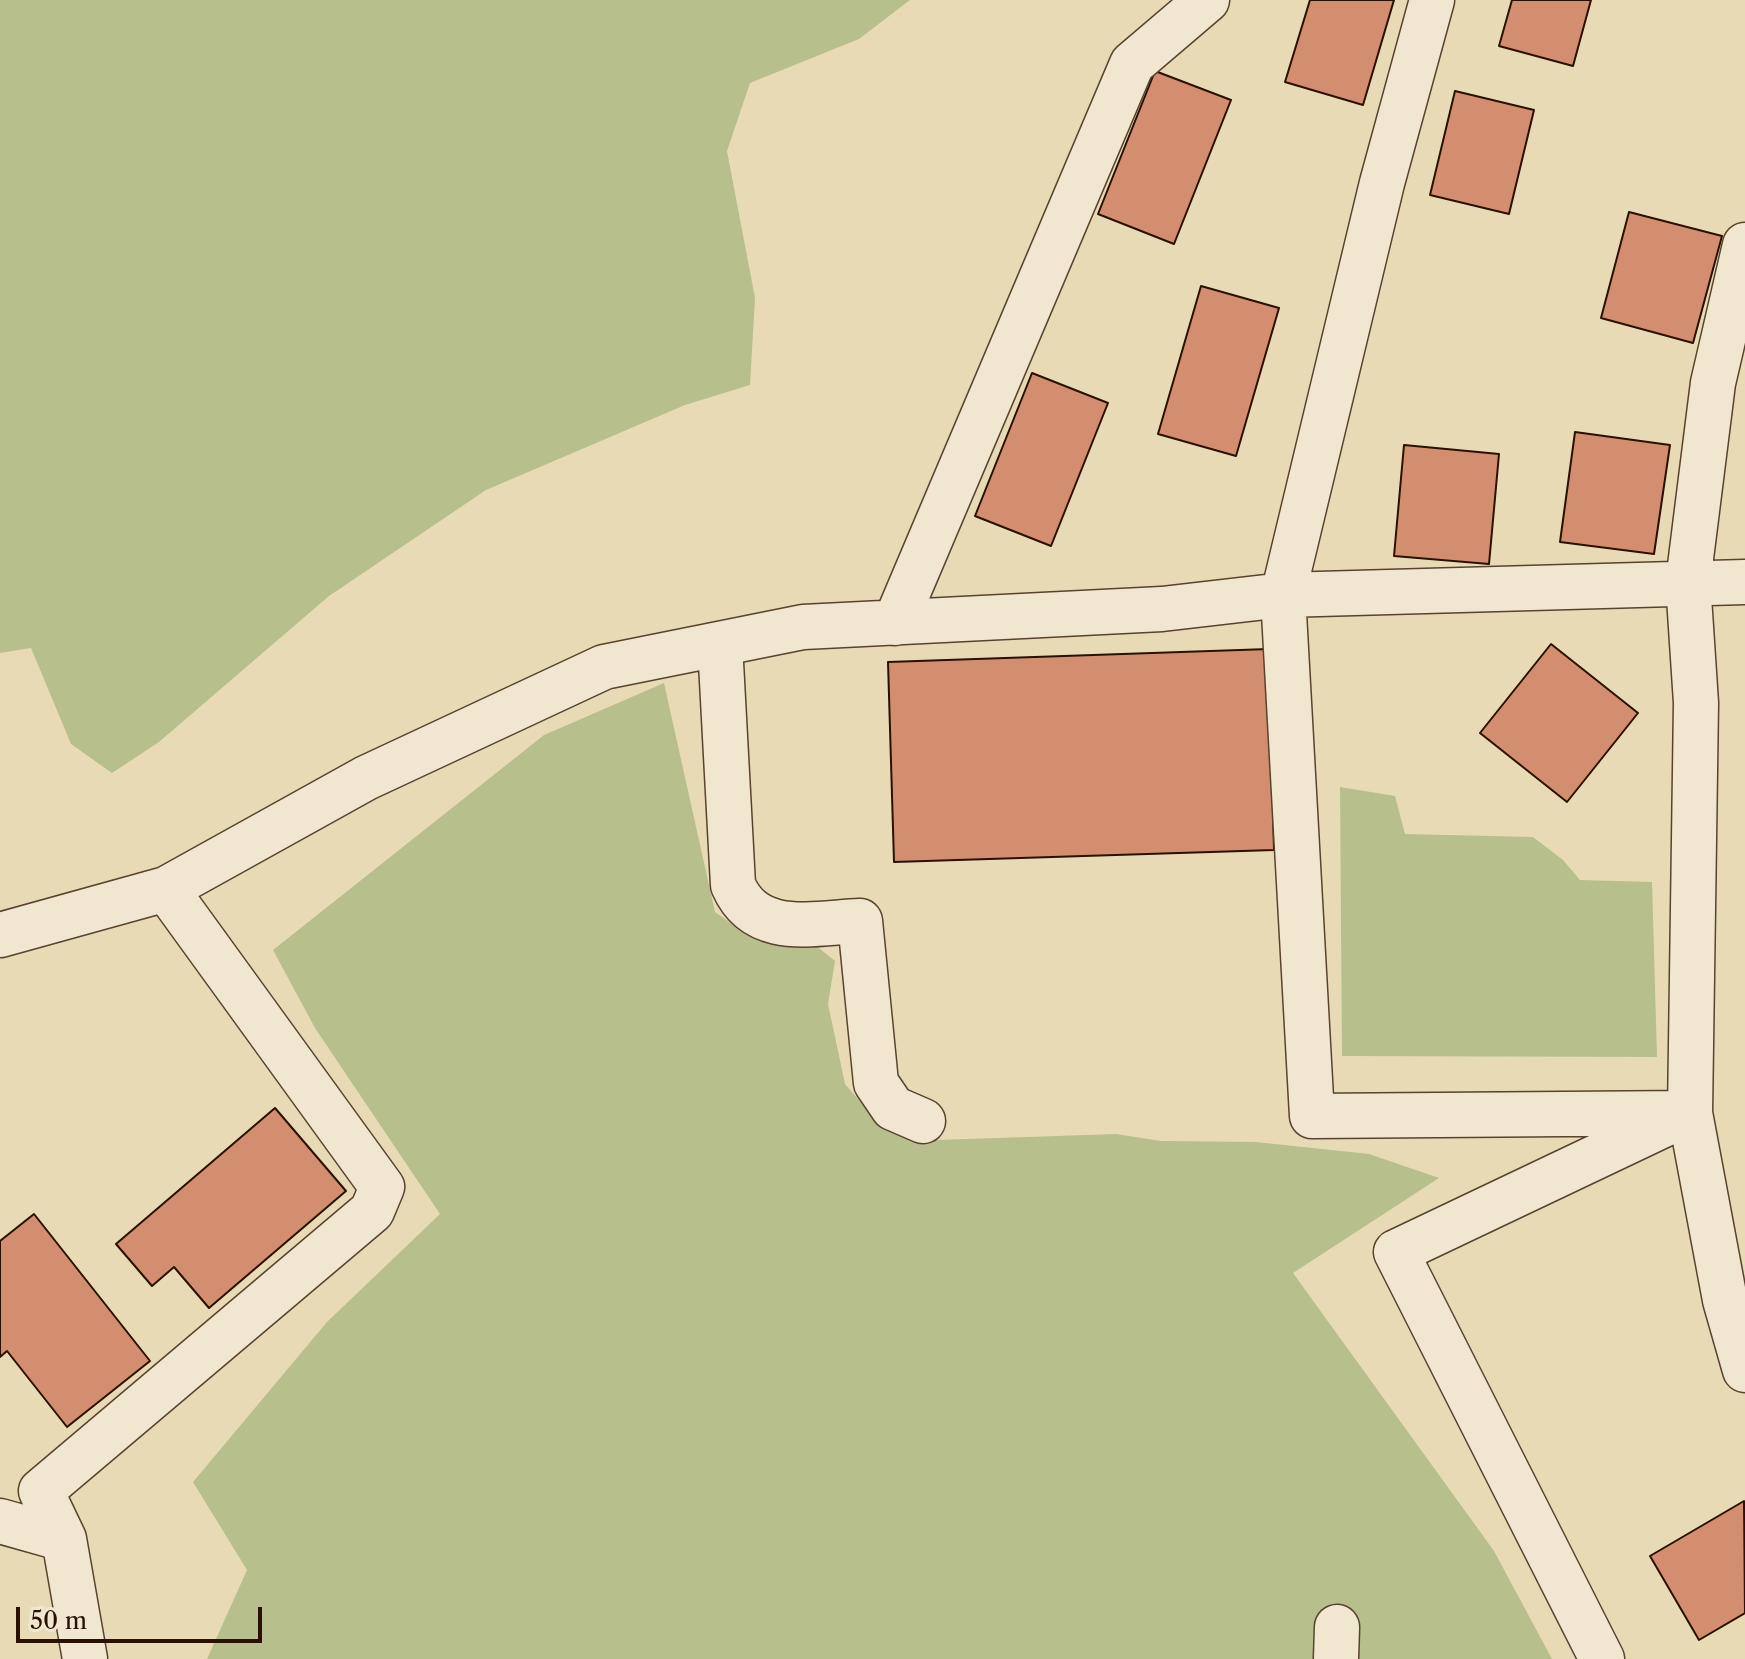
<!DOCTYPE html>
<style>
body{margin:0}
#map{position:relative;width:1745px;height:1659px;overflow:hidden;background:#e9dab6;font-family:"Libre Caslon Text",serif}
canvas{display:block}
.scale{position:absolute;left:16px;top:1607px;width:246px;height:36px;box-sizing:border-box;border:4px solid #291000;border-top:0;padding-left:10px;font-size:24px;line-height:28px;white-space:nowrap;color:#291000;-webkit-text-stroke:6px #f1e7d0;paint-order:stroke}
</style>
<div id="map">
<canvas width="1745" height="1659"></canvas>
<div class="scale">50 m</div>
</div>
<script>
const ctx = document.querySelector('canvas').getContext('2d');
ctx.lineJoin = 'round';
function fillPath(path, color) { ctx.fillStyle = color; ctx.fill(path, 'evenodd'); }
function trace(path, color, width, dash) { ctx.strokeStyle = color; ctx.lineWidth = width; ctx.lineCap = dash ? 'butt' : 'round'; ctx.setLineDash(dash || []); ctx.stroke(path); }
const green = new Path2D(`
 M0,0H910L859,39L750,83L727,151L755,298L750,385L685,405L486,490L329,596L159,742L112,773L71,744L31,648L0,653Z
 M664,683L715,912L750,936L805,937L835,961L828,1004L845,1084L880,1125L937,1140L1116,1134L1161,1141L1256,1142L1369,1154L1439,1178L1293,1273L1494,1551L1552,1659H207L247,1570L193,1482L327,1322L440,1214L315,1028L273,950L544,735Z
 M1340,787L1395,796L1405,834L1533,837L1563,860L1580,880L1652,882L1657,1057L1342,1056Z`);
const building = new Path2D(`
 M1310,0H1394L1363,105L1285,82Z
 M1512,0H1591L1573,66L1499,46Z
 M1155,71L1231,100L1174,244L1098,214Z
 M1455,91L1534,110L1509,214L1430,195Z
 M1629,212L1722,236L1693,343L1601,318Z
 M1201,286L1279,308L1236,456L1158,434Z
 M1032,373L1108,403L1051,546L975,516Z
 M1575,432L1670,445L1654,554L1560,542Z
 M1404,445L1499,454L1489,564L1394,556Z
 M1551,644L1638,713L1567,802L1480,733Z
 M1269,649L1274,850L894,862L888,662Z
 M275,1108L346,1191L209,1308L174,1267L152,1286L116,1244Z
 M34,1214L150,1361L67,1427L7,1351L0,1357V1241Z
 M1744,1501L1745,1613L1699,1640L1650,1556Z`);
const minor = new Path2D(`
 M1432,0L1382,183L1283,595L1312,1116L1690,1113
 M1745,245L1713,383L1688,582L1696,703L1690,1113L1725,1300L1745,1370
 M895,623L1132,64L1207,0
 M720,644L733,885C756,938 812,923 860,921L876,1083L893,1108L923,1121
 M0,935L166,889L366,778L604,667L803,627L1162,609L1283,595L1745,582
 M0,1521L64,1539
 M85,1659L64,1539L41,1491L372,1211L382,1187L166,889
 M1336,1659L1337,1627
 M1602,1659L1396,1252L1676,1119`);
fillPath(green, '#b7bf8d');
fillPath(building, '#d28e6e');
trace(building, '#291000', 2);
trace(minor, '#59422e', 47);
trace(minor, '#f1e7d0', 44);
</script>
